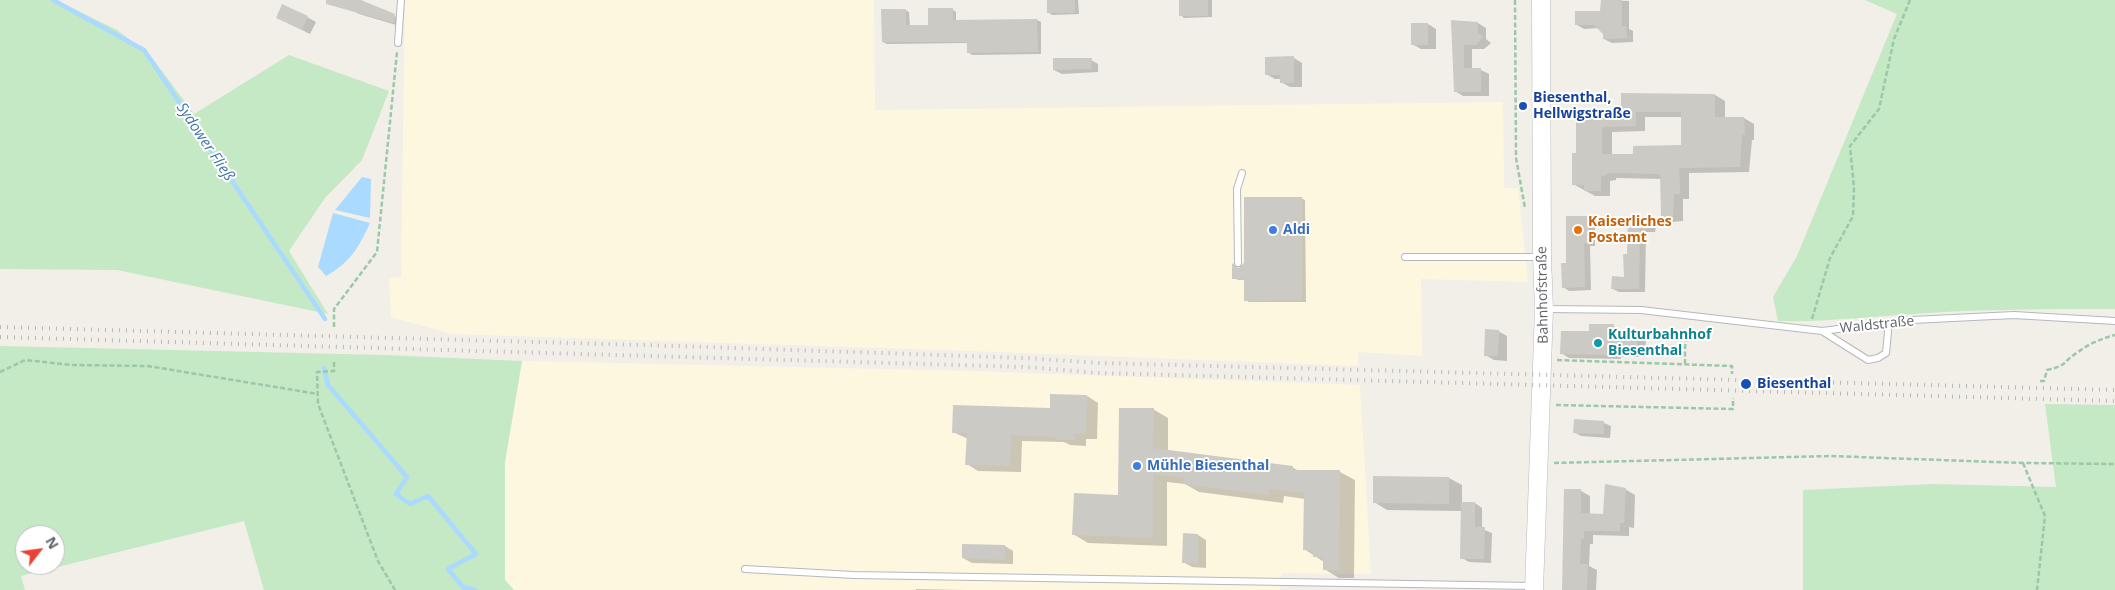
<!DOCTYPE html>
<meta charset="utf-8">
<style>
body{margin:0}
#map{position:relative;width:2115px;height:590px;overflow:hidden;background:#f1efe8;font-family:"Open Sans",sans-serif}
canvas{display:block}
.north{position:absolute;left:15px;top:525px;width:50px;height:50px;box-sizing:border-box;background:#fff;border:1px solid #bfc1c3;border-radius:50%;rotate:60deg;font-size:14px;font-weight:700;line-height:20px;text-align:center;color:#5f6368}
.north::after{content:'';display:block;margin:auto;width:18px;height:22px;background:#ea4335;clip-path:polygon(50% 0,100% 100%,50% 72%,0 100%)}
</style>
<div id="map">
<canvas width="2115" height="590"></canvas>
<div class="north">N</div>
</div>
<script>
const ctx = document.querySelector('canvas').getContext('2d');
ctx.lineJoin = 'round';
function fillPath(path, color) { ctx.fillStyle = color; ctx.fill(path, 'evenodd'); }
function trace(path, color, width, dash) { ctx.strokeStyle = color; ctx.lineWidth = width; ctx.lineCap = dash ? 'butt' : 'round'; ctx.setLineDash(dash || []); ctx.stroke(path); }
function label(font, color, halo, rows, align = 'center') {
  ctx.font = font + ' "Open Sans",sans-serif'; ctx.lineWidth = 4; ctx.setLineDash([]); ctx.textBaseline = 'middle'; ctx.strokeStyle = halo; ctx.fillStyle = color; for (const [text, x, y, turn = 0] of rows) {
    ctx.save(); ctx.translate(x, y); ctx.rotate((+turn || 0) * Math.PI / 180); ctx.textAlign = isNaN(turn) ? turn : align; if (halo) ctx.strokeText(text, 0, 0); ctx.fillText(text, 0, 0); ctx.restore();
  }
}
const commercial = new Path2D(`
 M405,0H874L875,110L1503,102L1504,188H1518L1528,282L1421,279L1422,356L1358,352V366L971,351L452,334L391,317L389,278L401,277Z
 M522,361L971,371L1360,385L1371,574L1281,573L1280,590H514L505,580V462Z`);
const green = new Path2D(`
 M0,0H56L117,30L150,55L194,114L289,55L389,91L362,160L325,198L289,251L328,314L117,270L0,269Z
 M1865,0H2115V309C2048,309 1981,309 1914,314C1868,317 1824,322 1778,321L1773,297L1797,256L1897,14Z
 M0,346L385,355L522,361L505,462V580L514,590H264L244,521L21,576L25,590H0ZM25,535H55V565H25Z
 M2045,404L2115,405V590H1803V490L1933,484L2056,487Z`);
const water = new Path2D(`
 M362,177L371,179L370,218L335,210Z
 M333,213L370,223C359,247 350,263 326,276L318,267Z`);
const shadow = new Path2D(`
 M335,0H357L403,20V27L359,14Z
 M1048,0H1078L1079,14L1052,15L1048,12Z
 M1180,0H1212V17L1184,18L1181,15Z
 M1602,0L1629,1V29L1633,31V42L1612,43L1604,39V33L1599,28L1584,29L1577,25L1601,12Z
 M952,9L956,12V21L1037,20L1041,22V54L972,55L968,52V43L887,44L883,42L905,10L909,12L910,27L930,26Z
 M307,17L316,22L310,34L286,22Z
 M1452,22L1478,23L1486,28V39L1491,43L1484,49H1472V70H1481L1489,74V96H1463L1455,91Z
 M1428,24L1436,29V49H1421L1412,44Z
 M1294,58L1302,63V87H1290L1281,82V79H1275L1266,74Z
 M1091,60L1098,64V72L1062,74L1054,70Z
 M1715,95L1725,101V119L1744,118L1754,124V140H1752L1749,172L1689,173V199H1683V221L1672,222L1663,216L1662,179L1616,178V180L1610,181V196H1595L1573,184L1578,154V112H1622ZM1645,117H1682V146L1634,155H1612V132L1645,131Z
 M1301,198L1305,200L1306,302H1249L1245,300V280H1238L1234,278Z
 M1567,218H1589L1595,221V246H1590L1591,290L1569,291L1563,287L1567,264Z
 M1629,218H1650L1657,222L1655,232H1646L1645,292H1619L1613,289L1625,278L1628,256Z
 M1613,326L1621,330V333H1638L1646,338L1645,357H1621V359L1569,358L1561,353L1590,332Z
 M1498,331L1507,336V361L1494,360L1485,355Z
 M1087,396L1098,403L1097,439H1086V446L1070,445L1064,442L1022,441L1021,472L978,471L967,464L968,439L953,432L1051,409Z
 M1153,409L1168,418V451L1292,467L1299,471L1340,472L1355,480L1354,578H1339L1324,569V562L1304,549L1305,499L1284,496L1283,503L1199,492L1185,484L1167,482V546L1088,543L1073,534L1119,496Z
 M1604,423L1611,426L1610,438L1581,436L1574,432Z
 M1374,477L1449,478L1462,485V503H1475L1482,508V529L1492,533L1491,563L1469,562L1462,558V511L1387,510L1374,502Z
 M1625,489L1635,495L1634,528L1629,527V536L1593,535V544H1590L1589,566L1597,570L1596,590H1563L1581,491L1590,496V515H1605Z
 M1198,535L1206,540V568L1192,567L1183,562Z
 M1005,546L1013,551V564L972,563L963,558Z
 M916,589L966,590H916Z`);
const stream = new Path2D(`
 M53,0L144,50L325,319
 M324,368L328,385L407,477L396,494L410,504L428,496L476,554L448,569L463,587L475,590`);
const building = new Path2D(`
 M326,0H361L395,14L394,23L326,4Z
 M1047,0H1075V13H1047Z
 M1179,0H1208V16H1179Z
 M1601,0H1622V26H1626L1627,38L1603,39V34L1594,25H1575V11H1600Z
 M282,4L308,16L302,30L276,18Z
 M928,8H953V20L1037,19L1038,52L967,53V42H882L881,9H906V25H928Z
 M1451,20L1478,22V33L1483,37L1476,45H1464V68H1481V92H1454Z
 M1411,23H1428V45H1411Z
 M1294,56V83H1280V75H1265V57Z
 M1053,58H1092L1091,69L1053,70Z
 M1621,93L1715,94V117H1744L1745,135H1742L1740,167L1679,168L1680,194H1674L1673,216L1661,217L1660,174L1607,173V175L1601,176V191H1584V185H1572V153H1576V110H1621ZM1636,112H1681V145L1633,146V154H1602V127L1636,126Z
 M1244,197H1302V300L1244,301V279H1232V263L1238,268L1244,263Z
 M1566,216H1589V243H1584L1585,287L1562,288L1561,263H1566Z
 M1628,216L1651,217L1649,229H1640L1639,289H1611L1612,276L1624,277L1623,254H1627Z
 M1589,324H1614L1613,332H1638L1637,353H1613V355L1560,354L1561,331H1589Z
 M1485,329L1499,330L1498,356H1484Z
 M1050,394L1087,395L1086,434L1075,433V440H1057V437L1011,435L1010,466L965,465L967,433H952L953,405L1050,408Z
 M1119,408H1154L1153,448L1293,466L1292,470H1340L1339,570H1323V557H1313V550H1303L1304,493L1269,489V495L1183,484L1184,478L1153,474V538L1072,535L1074,493L1118,495Z
 M1574,419L1604,421V434L1573,433Z
 M1373,476L1449,477V504L1373,503Z
 M1605,484L1626,488L1624,523H1620V531H1584V539H1581L1580,564H1588L1587,590H1562L1564,489H1581V513L1603,514Z
 M1461,502H1475V527H1485L1484,559H1460Z
 M1183,533L1198,534V563H1182Z
 M962,544L1005,545V560L962,558Z`);
const path = new Path2D(`
 M1515,0L1516,158L1525,208
 M1812,319L1830,258L1853,216L1854,188L1850,146L1879,109L1894,39L1910,0
 M334,327V309L377,252L397,52
 M1557,360L1732,366V374
 M334,362V371L317,372L318,404L378,561L395,590
 M1685,364V347L1689,326
 M0,372L25,360L72,365L148,366L318,394
 M2040,381H2044L2047,370C2069,365 2062,362 2078,352C2090,343 2101,339 2115,335
 M1556,405L1733,409V398
 M1554,463L1830,456L2023,463L2115,464
 M2023,463L2045,516L2037,590`);
const service = new Path2D(`
 M398,43L401,0
 M1405,257H1541
 M1238,263L1237,189L1242,173
 M1546,309L1641,310L1822,331L1912,320L2014,315L2115,321
 M1822,331L1868,360L1878,358L1886,353L1888,332L1887,323
 M745,569L854,575L1533,586`);
const secondary = new Path2D(`
 M1534,590L1544,309L1542,257L1541,0`);
const rail = new Path2D(`
 M0,327L677,346L1025,358L1100,363L2115,390
 M0,337L1026,367L1099,373L2115,401`);
const markers = [
 [1523,106,5,"#1a4fb4"],
 [1273,230,5,"#3f7fe0"],
 [1578,230,5,"#e8710a"],
 [1598,343,5,"#0f9aa8"],
 [1746,384,6,"#1a4fb4"],
 [1137,466,5,"#3f7fe0"]
];
const transitNames = [
 ["Biesenthal,",1533,98],
 ["Hellwigstraße",1533,114],
 ["Biesenthal",1757,384]
];
const foodNames = [
 ["Kaiserliches",1588,222],
 ["Postamt",1588,238]
];
const shopNames = [
 ["Aldi",1283,230],
 ["Mühle Biesenthal",1147,466]
];
const streetNames = [
 ["Bahnhofstraße",1543,295,-91],
 ["Waldstraße",1877,325,-6]
];
const cultureNames = [
 ["Kulturbahnhof",1608,335],
 ["Biesenthal",1608,351]
];
const waterNames = [
 ["Sydower Fließ",205,142,56]
];
fillPath(commercial, '#fef7e0');
fillPath(green, '#c5e8c5');
fillPath(water, '#aadaff');
fillPath(shadow, '#0003');
trace(stream, '#aadaff', 4.5);
fillPath(building, '#cccac5');
trace(service, '#b5b8bc', 8);
trace(secondary, '#b6babf', 19);
trace(path, '#9cc7a9', 2.5, [5, 2.5]);
trace(service, '#fff', 6);
trace(secondary, '#fff', 18);
trace(rail, '#b6b7b8', 4, [1, 6]);
for (const [x, y, r, color] of markers) { const dot = new Path2D(); dot.arc(x, y, r, 0, 2 * Math.PI); ctx.fillStyle = color; ctx.fill(dot); trace(dot, '#fff', 2); }
label('bold 14px', '#164399', '#fff', transitNames, 'left');
label('bold 14px', '#c56008', '#fff', foodNames, 'left');
label('bold 14px', '#366cbe', '#fff', shopNames, 'left');
label('14px', '#5f6368', '#fff', streetNames);
label('bold 14px', '#0d838f', '#fff', cultureNames, 'left');
label('italic 15px', '#4174aa', '#fff', waterNames);
</script>
